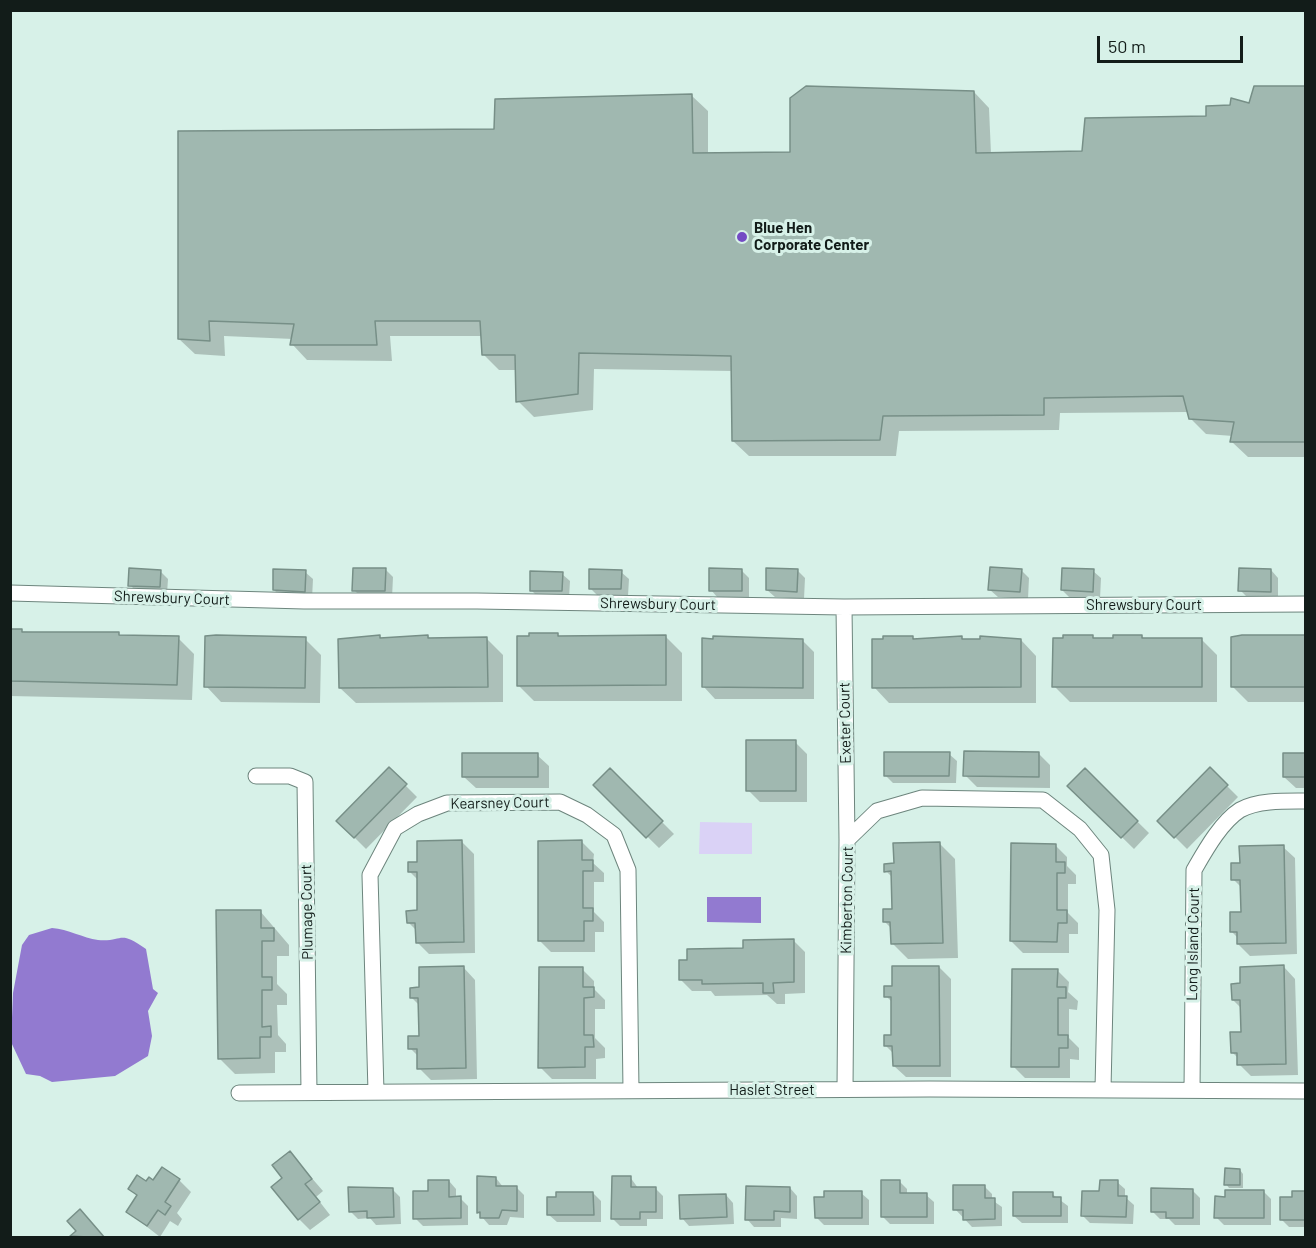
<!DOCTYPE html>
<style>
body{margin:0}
#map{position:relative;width:1316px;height:1248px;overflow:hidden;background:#d7f1e8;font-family:Barlow,sans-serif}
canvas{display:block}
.frame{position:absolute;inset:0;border:12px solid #121c19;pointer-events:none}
.scale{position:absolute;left:1097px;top:36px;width:146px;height:27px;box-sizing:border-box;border:3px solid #121c19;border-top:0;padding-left:8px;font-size:18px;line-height:21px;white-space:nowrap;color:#121c19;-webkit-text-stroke:4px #d7f1e8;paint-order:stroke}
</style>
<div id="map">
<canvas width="1316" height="1248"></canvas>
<div class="frame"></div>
<div class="scale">50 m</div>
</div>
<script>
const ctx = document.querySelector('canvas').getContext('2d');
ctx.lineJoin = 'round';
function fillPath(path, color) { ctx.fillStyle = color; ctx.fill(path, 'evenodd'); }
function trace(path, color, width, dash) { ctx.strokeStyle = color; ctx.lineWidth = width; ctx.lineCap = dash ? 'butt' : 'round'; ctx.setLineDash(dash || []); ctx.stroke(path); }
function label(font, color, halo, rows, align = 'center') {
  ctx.font = font + ' Barlow,sans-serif'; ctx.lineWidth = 6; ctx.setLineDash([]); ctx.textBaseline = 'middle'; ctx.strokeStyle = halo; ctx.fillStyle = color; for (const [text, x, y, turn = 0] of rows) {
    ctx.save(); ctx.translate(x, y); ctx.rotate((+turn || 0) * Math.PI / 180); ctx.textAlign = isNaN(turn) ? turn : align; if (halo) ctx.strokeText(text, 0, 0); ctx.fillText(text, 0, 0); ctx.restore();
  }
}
const green = new Path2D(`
 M700,822L752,823V854H699Z`);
const water = new Path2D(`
 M707,897H761V923L707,922Z
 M52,928C68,929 83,938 98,940C124,942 118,929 146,949L153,989L158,993L148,1011L152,1036L148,1056L115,1076L52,1082L40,1076L26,1074L11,1042L13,993L22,945L29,935Z`);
const shadow = new Path2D(`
 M1306,87V457H1248L1232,442L1233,436L1206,434L1190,418L1189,412L1060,413L1059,430L899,431L896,456H749L733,441V371L594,369L593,410L534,417L518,401L517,370H499L483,354L482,336H390L392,361L307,360L292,344L293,339L224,336L225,356L195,354L179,339L495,130L692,96L708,111V154L792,153L974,92L989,108L991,154L1084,152Z
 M385,569L393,577L392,598H362L354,590Z
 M741,570L749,578V598H718L711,590Z
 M797,570L805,578L804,599L775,597L767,590Z
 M1021,570L1029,578L1028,599L998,597L990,590Z
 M1271,570L1278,578V599L1248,598L1240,590Z
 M160,571L168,579L167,594L138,593L130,585Z
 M1093,571L1101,578L1100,599L1070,598L1062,590Z
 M305,572L313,579L312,599L282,598L274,590Z
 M621,572L629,579L628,596H598L590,588Z
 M562,574L570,581L569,598H539L531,590Z
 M10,631L178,638L194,654L192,700L10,696Z
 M557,634L560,637H666L682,653V701H534L518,685Z
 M428,636L431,639H487L503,655V702L356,703L340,688L351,637H379L382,640Z
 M1142,636L1145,640L1201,639L1217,655V702H1070L1054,686L1114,640Z
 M961,637L964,640H1021L1036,656V703H889L874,687L933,641V638Z
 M1306,638V702H1248L1232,686Z
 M305,639L321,655L320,703L221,702L206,686Z
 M802,640L814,652V699H715L704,687Z
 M795,742L807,754V802H760L748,790Z
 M949,754L957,761L956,783H893L886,776Z
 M1039,754L1050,765V788L977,787L965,775Z
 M537,755L549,766V788H476L464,777Z
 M1306,755V788H1296L1284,777Z
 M389,769L417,797L366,849L338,821Z
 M1210,769L1238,797L1187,849L1159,821Z
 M610,770L674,834L659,848L595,785Z
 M1085,770L1149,833L1134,849L1070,786Z
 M462,842L474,854L475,953L429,954L417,942V931L408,922L418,912V880L410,872L419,863Z
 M582,842L594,854L593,863L604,873V882H594V912L604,922V932H595V952H551L540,941Z
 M939,843L955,859L958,958L908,959L892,943V929L885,922L894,911L893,878L886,871Z
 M1055,845L1067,857V866L1076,875V884H1068V913L1078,923V934H1069V953H1023L1011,941Z
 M1283,847L1295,858L1297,954L1250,956L1238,944V938L1232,932L1242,913V888L1233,879L1241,864Z
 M260,911L289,945V956H277V984L287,994V1005H277L278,1035L286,1044V1052H275V1073L235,1074L219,1058Z
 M793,940L805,952V993L785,994V1004H777L767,995L715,996L711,991H692L680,979L744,950Z
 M939,967L951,979V1077H906L894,1066V1054L885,1045L893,1036V1003L886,996L893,988Z
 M1284,967L1295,979L1298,1075L1251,1076L1239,1064V1059L1232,1052L1243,1034L1242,1009L1233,1000L1242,985Z
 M464,968L475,980L477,1079L431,1080L419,1068V1057L410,1048L420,1038V1006L412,998L421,989Z
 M582,969L594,981V989L605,1000V1009H595V1038L605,1048V1058L596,1059V1079H552L540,1067Z
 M1057,970L1069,982L1068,992L1078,1001L1077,1010L1069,1009V1038L1079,1048V1060L1070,1059V1078H1025L1013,1066Z
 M290,1153L323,1191L316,1197L330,1215L310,1230L299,1219L284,1178Z
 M1240,1170L1243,1174V1188H1229L1226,1184Z
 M630,1177L638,1188L656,1189L663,1196V1219H647V1226H620L612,1218Z
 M496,1178L503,1187H516L524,1195V1218L510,1217L507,1225H489L482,1217L478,1212Z
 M179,1180L191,1192L177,1213L182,1219L178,1226L170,1221L160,1237L128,1212L138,1197L130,1188L147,1183Z
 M449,1181L456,1189V1198H460L468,1206V1225L423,1226L415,1218L430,1192Z
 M899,1181L907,1189V1195H926L934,1202V1224H890L882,1216Z
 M1117,1182L1125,1189V1197L1134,1205L1133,1224L1090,1223L1083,1216L1101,1193Z
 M985,1187L992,1194V1200L1002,1207V1226L972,1227L955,1209Z
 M790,1188L797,1196V1219L781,1218V1227H754L747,1219Z
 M393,1190L400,1197L401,1224L376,1225L370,1218L358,1219L350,1211Z
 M1192,1190L1200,1198V1225H1175L1169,1219H1160L1153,1212Z
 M1263,1191L1271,1199V1225H1224L1216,1217L1226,1198Z
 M593,1193L601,1201V1222H557L549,1215Z
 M861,1193L869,1200V1225H824L816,1217Z
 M1306,1193V1227H1289L1281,1219L1294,1198Z
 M1052,1194L1068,1206V1223H1022L1014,1216Z
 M726,1195L733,1203L734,1224L689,1226L682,1218Z`);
const building = new Path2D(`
 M806,86L974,91L976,153L1082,151L1085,118L1206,116V106L1230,105L1231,98L1249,103L1254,86H1306V442H1230L1234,422L1189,419L1183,396L1044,398V415L883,416L880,440L732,441L731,356L579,353L578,394L516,402L515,355H482L480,321H375L377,345H290L294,324L209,321L210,341L178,339V131L494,129L495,99L692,94L693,153L790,152V98Z
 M990,567L1022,569L1020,592L988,590Z
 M129,568L161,570L160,587L128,586Z
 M353,568H386L385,591H352Z
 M709,568L742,569V591H709Z
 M766,568L798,569L797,592L766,590Z
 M1062,568L1094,569L1093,592L1061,590Z
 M1239,568L1271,569V592L1238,591Z
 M273,569L306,570L305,592L273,590Z
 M589,569L622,570L621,589H589Z
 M530,571L563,572L562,591H530Z
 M10,629H22V632H119V635L179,636L177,685L10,681Z
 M529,633H558V636L666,635V685L517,686V636H529Z
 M216,635L306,637L305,688L204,687L205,636Z
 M380,635V638L428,635V638L487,637L488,687L339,688L338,639Z
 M1063,635H1093V638H1113V635H1142V638H1202V687H1052L1053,638H1063Z
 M1242,635H1306V687H1231V637Z
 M713,636L803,639V688L702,687V638L713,639Z
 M883,636H913V639L962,636V639H980V636L1021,639V687L872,688V639H883Z
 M746,740H796V791H746Z
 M964,751L1039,752V777L963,776Z
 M884,752H950L949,776H884Z
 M462,753H538V777H462Z
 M1283,753H1306V777H1283Z
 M389,767L407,784L354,838L336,821Z
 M1210,767L1228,785L1174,838L1157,821Z
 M610,768L663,821L646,838L593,785Z
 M1085,768L1138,821L1121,838L1067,786Z
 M462,840L464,942L416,943L415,923H407L406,911L417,910V872H408V862H417V841Z
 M582,840V860H593V871H583V908H593V921H584V941H538V841Z
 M940,842L943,943L891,944L890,922H883V909H892L891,871L884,872V864L894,863L893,843Z
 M1011,843L1056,844V862H1065V873H1057V910H1067V923H1058L1057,942L1010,941Z
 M1284,845L1286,943L1237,944V932H1230V912H1241L1240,880H1231V863H1240L1239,846Z
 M216,910H261V928H274V941H262V977H272V990H262V1027L271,1026V1037H260V1058L218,1059Z
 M794,939V982L773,983L774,993H763V983L702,984V980H679V960H687V949L743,948V940Z
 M1284,965L1286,1064L1237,1065V1053H1231L1230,1032H1241L1240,1000H1232L1231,984L1240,983V967Z
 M464,966L466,1068L417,1069V1049H408V1036H419L418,998H410V988L419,987V967Z
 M892,966H939L940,1066H893L892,1046H884V1035H891V997H884V986H892Z
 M539,967H583V987H594V997L584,998V1035H593L594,1047H585V1067L538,1068Z
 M1012,969H1058L1057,987H1066V998H1058V1035H1068V1048H1059V1067H1011Z
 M290,1151L312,1179L305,1184L320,1202L298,1220L271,1187L282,1178L272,1165Z
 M162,1167L180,1179L165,1202L171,1206L165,1215L158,1210L147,1226L126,1212L137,1195L128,1189L137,1175L146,1181L149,1177L153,1180Z
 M1225,1168L1240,1169V1185H1224Z
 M477,1176L496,1177V1186H517V1211L502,1210L499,1218H480V1212L477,1213Z
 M612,1176H631V1187H656V1212H640V1219H611Z
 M428,1180H449V1197L461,1196V1218L413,1219V1191H428Z
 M881,1180H900V1193H927V1217H881Z
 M1100,1180H1118V1196H1127L1126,1217L1081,1216L1082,1191H1099Z
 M953,1185H985V1198H995V1219L963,1220V1210H953Z
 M746,1186L790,1187V1212L774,1211V1220H745Z
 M348,1187L393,1188L394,1217L367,1218V1211L349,1212Z
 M1151,1188L1193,1189V1218H1166V1212H1151Z
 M1225,1190H1264V1218H1214L1215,1196L1225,1197Z
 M824,1191H862V1218H815L814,1197H824Z
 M1292,1191H1306V1220H1280V1197H1292Z
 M556,1192H593L594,1215H547V1197H556Z
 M1013,1192H1053V1197H1061V1216H1013Z
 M726,1194L727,1217L680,1219L679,1195Z
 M80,1209L105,1238L70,1236L76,1231L67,1221Z`);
const minor = new Path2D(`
 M10,593L304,601H477L844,607L1306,604
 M844,607L847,840L845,1089
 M256,776H290L305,782L309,1092
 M847,840L877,811L922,798L1043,800L1080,829L1101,855L1107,910L1103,1089
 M1192,1090L1194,870C1205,851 1221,822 1240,810C1258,800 1286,801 1306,801
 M376,1092L370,875L395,828L418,814L447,803L560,802L587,815L614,835L628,870L631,1090
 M239,1093L930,1089L1306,1091`);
const markers = [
 [742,237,6,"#744bc4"]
];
const poiNames = [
 ["Blue Hen",754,228],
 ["Corporate Center",754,245]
];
const streetNames = [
 ["Shrewsbury Court",172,598,2],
 ["Shrewsbury Court",658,604,1],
 ["Shrewsbury Court",1144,605],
 ["Exeter Court",845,723,-91],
 ["Kearsney Court",500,803,-1],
 ["Kimberton Court",847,900,-89],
 ["Plumage Court",307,912,-91],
 ["Long Island Court",1193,944,-89],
 ["Haslet Street",772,1090]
];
fillPath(green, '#dad2f6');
fillPath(water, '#927ad0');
fillPath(shadow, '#0003');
fillPath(building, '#a0b8b0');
trace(building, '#778f87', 1.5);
trace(minor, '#6d857d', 17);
trace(minor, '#fff', 15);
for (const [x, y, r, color] of markers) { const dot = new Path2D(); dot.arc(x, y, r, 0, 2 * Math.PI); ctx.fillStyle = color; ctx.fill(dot); trace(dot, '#d7f1e8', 2); }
label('bold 15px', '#121c19', '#d7f1e8', poiNames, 'left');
label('15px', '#121c19', '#d7f1e8', streetNames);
</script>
